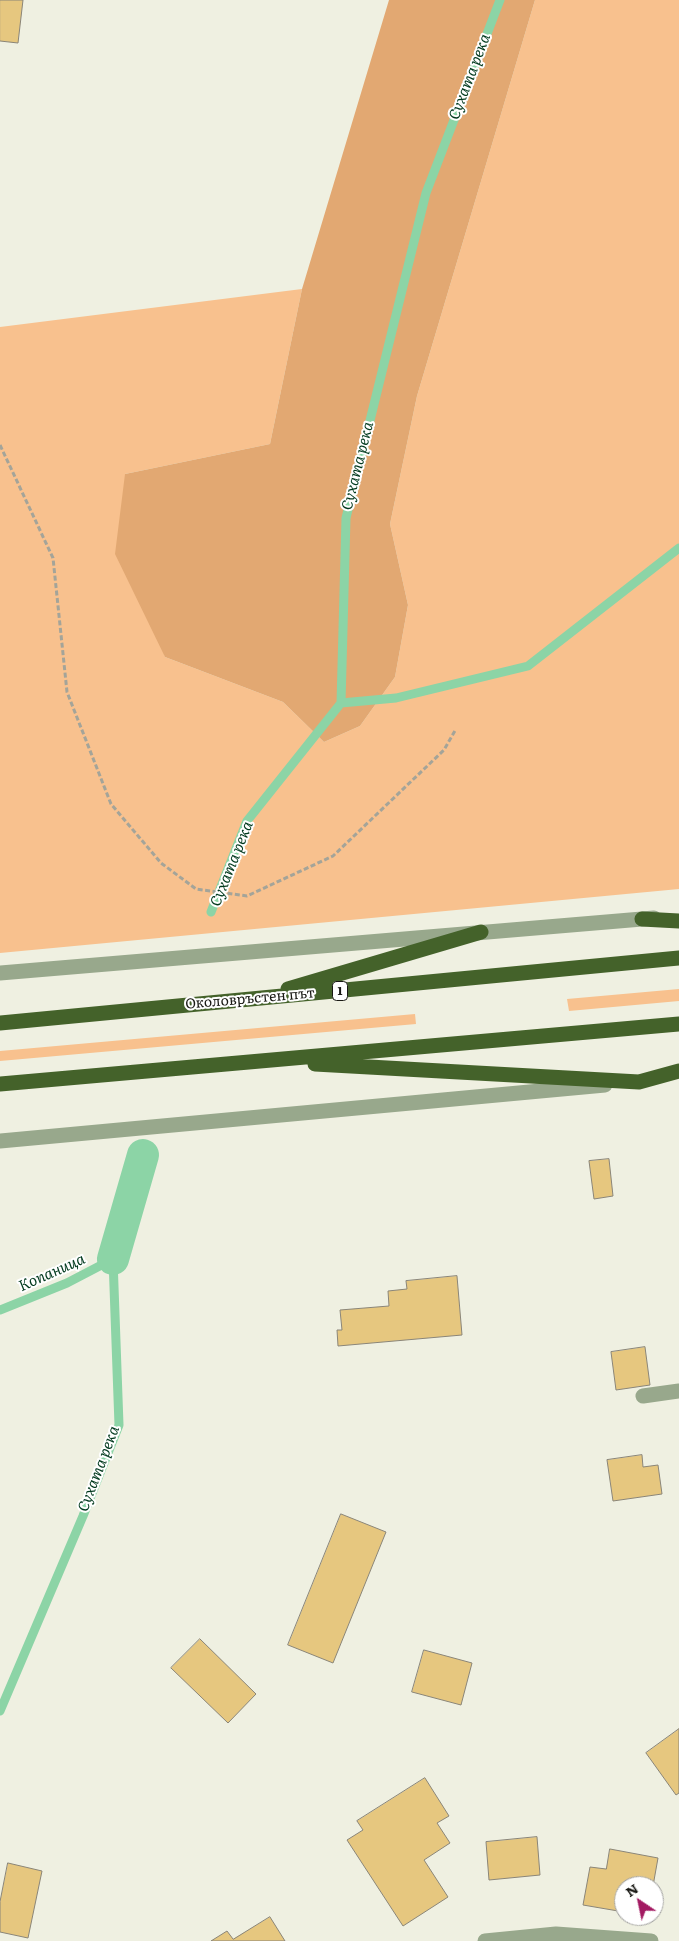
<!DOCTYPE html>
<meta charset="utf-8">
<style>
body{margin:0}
#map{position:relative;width:679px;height:1941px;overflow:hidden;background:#eff0e1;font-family:Literata,serif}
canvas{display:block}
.north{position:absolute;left:614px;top:1876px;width:50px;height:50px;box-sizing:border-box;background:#fff;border:1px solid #a3a3a1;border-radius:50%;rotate:326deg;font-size:14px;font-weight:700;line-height:20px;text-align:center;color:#181813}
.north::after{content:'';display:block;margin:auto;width:18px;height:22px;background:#a31a62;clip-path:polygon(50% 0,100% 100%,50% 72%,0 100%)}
</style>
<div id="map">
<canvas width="679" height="1941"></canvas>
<div class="north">N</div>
</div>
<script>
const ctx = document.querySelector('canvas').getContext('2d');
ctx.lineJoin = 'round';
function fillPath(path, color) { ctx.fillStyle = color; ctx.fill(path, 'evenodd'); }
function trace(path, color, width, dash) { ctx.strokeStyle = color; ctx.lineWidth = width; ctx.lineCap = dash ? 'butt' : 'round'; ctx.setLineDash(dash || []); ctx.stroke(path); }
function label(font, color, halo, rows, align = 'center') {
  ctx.font = font + ' Literata,serif'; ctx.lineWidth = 4; ctx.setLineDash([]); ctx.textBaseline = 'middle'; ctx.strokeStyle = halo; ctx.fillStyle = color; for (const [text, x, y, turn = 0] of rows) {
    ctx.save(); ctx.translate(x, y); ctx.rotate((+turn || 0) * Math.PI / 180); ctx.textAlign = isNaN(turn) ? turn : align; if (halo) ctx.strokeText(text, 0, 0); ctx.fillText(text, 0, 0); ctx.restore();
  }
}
const green = new Path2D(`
 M535,0H679V889L0,953V327L302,289L270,444L125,474L165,657L283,702L324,742L360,726L395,677L408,605L390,524L417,396Z
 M679,989V1001L569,1011L567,999Z
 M415,1014L416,1024L0,1061V1051Z`);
const forest = new Path2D(`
 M389,0H535L417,396L390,524L408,605L395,677L360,726L324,742L283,702L165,657L115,554L125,474L270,444L302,289Z`);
const stream = new Path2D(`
 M341,703L396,698L528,666L679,548
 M211,912L247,821L341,703L346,518L426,193L500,0
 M0,1310L67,1283L113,1259L119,1425L83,1516L0,1711`);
const canal = new Path2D(`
 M113,1259L143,1155`);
const building = new Path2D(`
 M0,0H23L18,43L0,41Z
 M609,1159L613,1196L594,1199L589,1161Z
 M457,1276L462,1335L338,1346L337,1330H342L340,1310L389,1306L388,1291L407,1289L406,1281Z
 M645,1347L650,1385L616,1390L611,1352Z
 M642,1455L643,1467L658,1465L662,1494L613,1501L607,1460Z
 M341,1514L386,1532L333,1663L288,1645Z
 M200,1639L256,1694L228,1723L171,1668Z
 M424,1650L472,1663L461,1705L412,1692Z
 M679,1729V1793L676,1795L646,1753Z
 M425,1778L449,1816L437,1823L450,1843L424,1860L448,1897L403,1926L347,1840L363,1830L357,1821Z
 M537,1837L540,1875L489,1880L486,1842Z
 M610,1849L658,1858L653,1886H624V1912L583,1905L590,1867L606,1869Z
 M8,1863L42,1871L28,1938L0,1932V1902Z
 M270,1917L285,1941H211L227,1931L233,1939Z`);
const path = new Path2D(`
 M0,445L53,558L67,692L111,804L161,863L196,889L247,896L333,856L444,750L456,729`);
const minor = new Path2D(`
 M0,973L654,918
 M0,1141L605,1085
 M643,1396L679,1391
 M485,1941L556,1934L651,1941`);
const trunk = new Path2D(`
 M642,919L679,921
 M288,989L481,932
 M0,1023L679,958
 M315,1064L639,1082L679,1071
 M0,1084L679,1024`);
const shields = [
 [340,991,15]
];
const shieldNames = [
 ["1",340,991]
];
const streetNames = [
 ["Околовръстен път",250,999,-5]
];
const waterNames = [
 ["Сухата река",470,77,-69],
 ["Сухата река",358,466,-76],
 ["Сухата река",232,864,-68],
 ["Копаница",52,1273,-24],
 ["Сухата река",99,1469,-69]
];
fillPath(green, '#f8c18e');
fillPath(forest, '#e2a872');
trace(stream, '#8cd4a6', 9);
trace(canal, '#8cd4a6', 32);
fillPath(building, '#e6c77f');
trace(building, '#8a8578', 1);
trace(path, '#a4a499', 3, [5, 2.5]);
trace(minor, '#98a88c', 15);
trace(trunk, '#44622a', 15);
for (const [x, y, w] of shields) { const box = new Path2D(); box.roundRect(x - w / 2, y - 9.5, w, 19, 4); ctx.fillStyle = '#fff'; ctx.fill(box); trace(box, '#181813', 1); }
label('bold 12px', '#181813', null, shieldNames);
label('14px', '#181813', '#fff', streetNames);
label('italic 15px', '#00391d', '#fff', waterNames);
</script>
